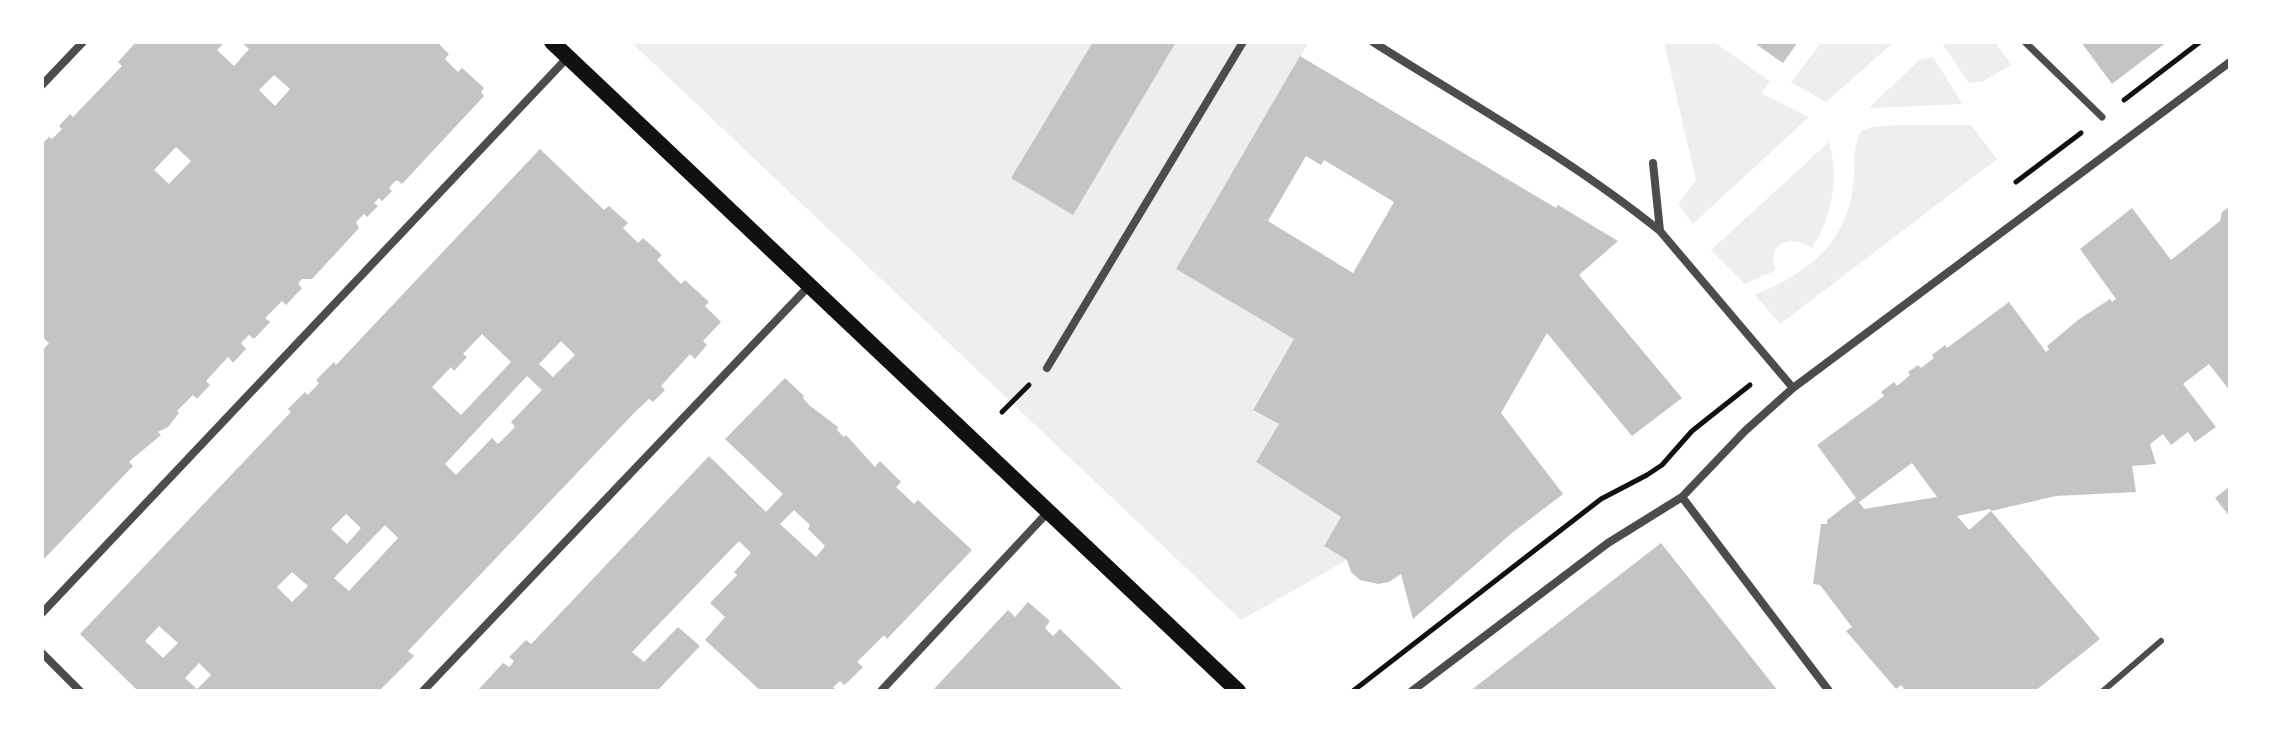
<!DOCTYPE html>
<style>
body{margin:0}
#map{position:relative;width:2272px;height:733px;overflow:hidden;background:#fff;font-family:Rubik,sans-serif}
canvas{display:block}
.frame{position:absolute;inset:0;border:44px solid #fff;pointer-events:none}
</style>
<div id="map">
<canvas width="2272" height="733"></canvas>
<div class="frame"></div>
</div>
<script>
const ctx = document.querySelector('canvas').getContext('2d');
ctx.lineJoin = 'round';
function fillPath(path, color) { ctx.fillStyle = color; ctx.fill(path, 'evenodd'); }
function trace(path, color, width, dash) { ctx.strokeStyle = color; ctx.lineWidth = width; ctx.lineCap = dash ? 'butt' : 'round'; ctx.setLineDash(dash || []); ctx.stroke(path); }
const green = new Path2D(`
 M631,42H1309L1176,269L1294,339L1253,409L1279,424L1256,462L1341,517L1324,546L1347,560L1241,620Z
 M1664,42H1714L1770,81L1761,93L1809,117L1693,224L1678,205L1696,180Z
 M1822,42H1894L1826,102L1791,82Z
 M1944,42H1995L2012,65L1983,81L1969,83L1943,45Z
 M1933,57L1963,104L1869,108L1919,60Z
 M1901,125H1971L1997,159L1780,324L1755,295C1810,272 1849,242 1854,178C1855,160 1852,147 1862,130L1872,127Z
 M1829,142C1839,180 1833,214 1812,248C1792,233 1765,243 1776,270L1745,284L1711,250Z`);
const building = new Path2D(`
 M136,42H225L217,50L234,66L249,49L241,42H437L449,54L445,59L458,72L462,68L484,88L481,92L484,96L402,184L397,180L394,182L389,188L392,191L382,201L379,198L374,203L378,206L367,217L364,214L356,222L359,228L337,252L312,279H302L298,284L302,288L286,305L282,301L265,318L270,322L254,339L249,335L241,343L246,349L233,363L228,357L206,381L210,385L197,399L193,395L177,411L179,413L168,427L158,432L161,435L131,460L129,462L133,466L42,561V351L49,343L42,337V144L49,137L52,139L62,129L59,126L70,114L73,117L119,69L122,66L118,62ZM274,75L290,89L275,106L259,90ZM176,147L191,161L169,184L154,170Z
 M1093,42H1176L1073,215L1011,178Z
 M1753,42H1798L1783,63Z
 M2081,42H2167L2112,84Z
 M1300,56L1556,208L1558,205L1618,241L1579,275L1682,398L1632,436L1547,333L1501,413L1563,494L1512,533L1413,619L1401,574L1389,582L1378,584L1360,580L1351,572L1347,560L1324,546L1341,517L1256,462L1279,424L1253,410L1294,339L1176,269ZM1306,156L1321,165L1324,160L1394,202L1353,273L1268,221Z
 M540,149L604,210L609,206L628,223L623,228L638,243L643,238L662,255L657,260L681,284L685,280L709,302L705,306L721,322L703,341L707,345L695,359L690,354L661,386L665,390L653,402L649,399L635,412L459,597L408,651L414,656L379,691H138L80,634L291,412L288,409L305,392L308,395L319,383L316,380L334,362L336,365ZM482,334L511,362L461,415L432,387L451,367L454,371L467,357L463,354ZM561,341L575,355L553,377L539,364ZM527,376L542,390L511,422L515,427L498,444L492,438L456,475L445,464ZM346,514L361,528L347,544L331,529ZM385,525L398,538L349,591L334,578ZM292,572L308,586L292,602L277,587ZM159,626L178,643L163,658L145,641ZM199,663L211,675L197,689L185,678Z
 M2230,206V391L2209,364L2183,384L2216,427L2195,442L2188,432L2171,445L2163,434L2150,444L2156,464L2132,466L2136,492L2056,496L1991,511L1990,509L1957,516L1969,530L1991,511L2100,639L2035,691H1906L1901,685L1896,689L1846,631L1852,627L1820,585L1813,584L1821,524H1827V520L1856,498L1817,445L1884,396L1881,392L1894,382L1897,386L1910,375L1908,372L1918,365L1921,368L1934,358L1932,355L1945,345L1947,348L2009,302L2046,352L2049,349L2047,346L2078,320L2110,299L2112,302L2116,299L2080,249L2132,208L2171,260L2220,221L2222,212ZM1912,463L1937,497L1864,509L1859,502Z
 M785,378L804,396L803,398L809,405L838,427L837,430L844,437L846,435L875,467L880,461L901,482L896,487L914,504L918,500L972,550L887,639L884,635L857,662L863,667L849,681L844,685L840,681L833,687L837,691H761L705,640L725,617L710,603L737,575L734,572L751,553L739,541L632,652L644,662L678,627L700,646L657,691H477L503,663L509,667L512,664L514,661L509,657L526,640L531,644L536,639L709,456L766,512L783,494L725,439ZM794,510L810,525L808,529L825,546L816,557L780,524Z
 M2230,486V517L2215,498Z
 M1661,543L1778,691H1470Z
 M1028,602L1050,621L1045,628L1053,636L1060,629L1124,691H932L1008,610L1015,617Z`);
const path = new Path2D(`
 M2124,100L2200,42
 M2016,182L2081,133
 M1002,412L1029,385
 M1353,691L1601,499L1647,475L1662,465L1692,431L1750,385`);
const service = new Path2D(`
 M2103,691L2161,641`);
const pedestrian = new Path2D(`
 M2025,42L2102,117`);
const minor = new Path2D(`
 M1373,42C1469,103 1571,159 1660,231
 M42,85L83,42
 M1653,163L1660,231L1793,388
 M1047,368L1243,42
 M1682,497L1829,691
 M42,613L568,57
 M42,653L80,691
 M423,691L809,286
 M881,691L1048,512
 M1412,691L1608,543L1682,497L1745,431L1793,388L2230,62`);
const secondary = new Path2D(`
 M552,42L1238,691`);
fillPath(green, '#eee');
fillPath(building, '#c4c4c4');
trace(path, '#111', 5);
trace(service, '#4c4c4c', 6);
trace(pedestrian, '#4c4c4c', 7);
trace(minor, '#4c4c4c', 8);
trace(secondary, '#111', 16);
</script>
